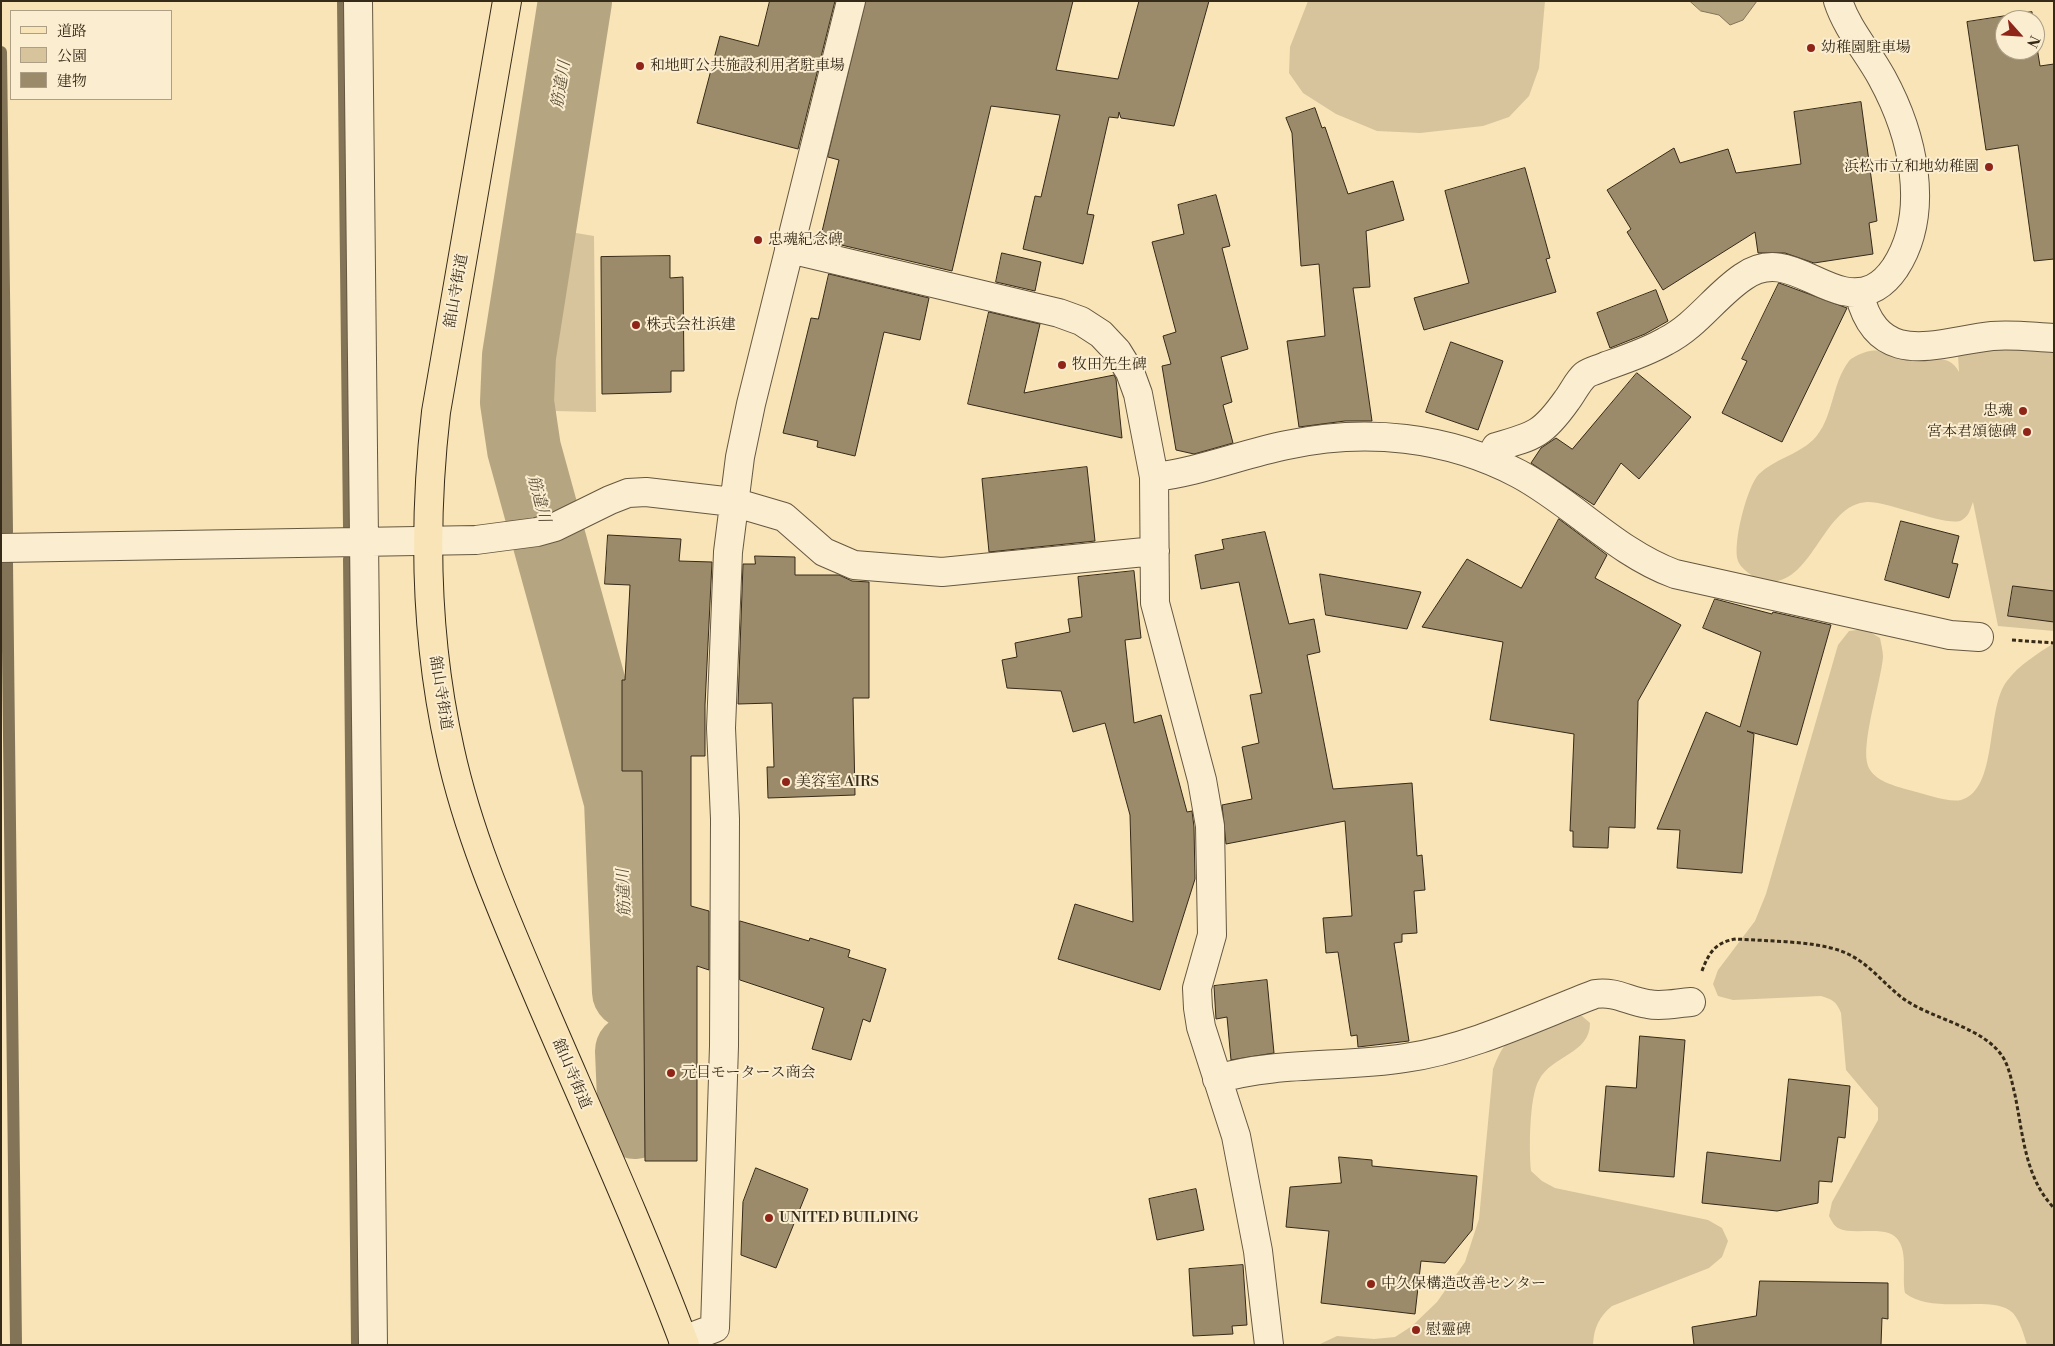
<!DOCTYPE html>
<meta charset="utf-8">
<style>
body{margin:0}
#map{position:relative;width:2055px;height:1346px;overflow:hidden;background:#f8e4b7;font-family:"Libre Bodoni","Noto Serif JP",serif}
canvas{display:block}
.frame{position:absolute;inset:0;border:2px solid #362a18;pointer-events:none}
.legend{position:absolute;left:10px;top:10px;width:162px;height:90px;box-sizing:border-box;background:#faedd0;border:1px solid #ac9f86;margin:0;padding:6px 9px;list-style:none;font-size:15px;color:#362a18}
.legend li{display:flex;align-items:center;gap:10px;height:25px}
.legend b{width:25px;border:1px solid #ac9f86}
.north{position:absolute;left:1995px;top:10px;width:50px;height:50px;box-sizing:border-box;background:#faedd0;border:1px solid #ac9f86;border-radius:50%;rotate:116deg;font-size:14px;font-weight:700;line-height:20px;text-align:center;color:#362a18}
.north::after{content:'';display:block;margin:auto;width:18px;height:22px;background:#8f2418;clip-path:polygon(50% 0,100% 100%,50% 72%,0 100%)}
</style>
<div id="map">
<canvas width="2055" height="1346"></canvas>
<div class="frame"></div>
<ul class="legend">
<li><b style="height:6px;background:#f8e4b7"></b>道路</li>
<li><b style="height:14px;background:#d7c49c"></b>公園</li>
<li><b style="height:14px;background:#9b8b6b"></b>建物</li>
</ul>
<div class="north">N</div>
</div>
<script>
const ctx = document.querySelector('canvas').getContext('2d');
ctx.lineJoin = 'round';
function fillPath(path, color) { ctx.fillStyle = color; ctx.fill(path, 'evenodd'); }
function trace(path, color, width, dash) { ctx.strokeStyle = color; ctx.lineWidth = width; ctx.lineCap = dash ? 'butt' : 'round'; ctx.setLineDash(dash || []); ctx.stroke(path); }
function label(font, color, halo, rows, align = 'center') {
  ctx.font = font + ' "Libre Bodoni","Noto Serif JP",serif'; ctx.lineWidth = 4; ctx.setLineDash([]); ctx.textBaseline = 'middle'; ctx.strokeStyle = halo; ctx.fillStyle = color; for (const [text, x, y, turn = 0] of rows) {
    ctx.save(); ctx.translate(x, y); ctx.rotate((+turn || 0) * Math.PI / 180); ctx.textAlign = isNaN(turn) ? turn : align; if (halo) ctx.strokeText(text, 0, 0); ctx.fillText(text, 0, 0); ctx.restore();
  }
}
const green = new Path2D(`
 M1308,1H1545L1539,68L1529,96L1509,117L1483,126L1420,133L1377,131L1336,114L1303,93L1289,73L1290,47Z
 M552,229L594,236L596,412L556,411L557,516L555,517L531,424L529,380Z
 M1994,349L2054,350V631L1998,626L1973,502C1970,509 1970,515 1962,520C1949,528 1888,501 1867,502C1822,504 1812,590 1764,581C1755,579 1741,569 1738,561C1732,545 1747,486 1759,474C1775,459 1797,455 1813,440C1834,419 1831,384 1849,361C1851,358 1855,357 1858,355C1881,344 1888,356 1908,360C1927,364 1948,350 1959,372L1958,355Z
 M1865,629L1880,638C1881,644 1883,651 1883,657C1881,682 1860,745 1868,766C1874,781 1895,786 1909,790C1922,793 1949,803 1961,800C1999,789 1985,709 2007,681C2019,665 2037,654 2054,643V1345H2027C2023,1333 2021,1323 2013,1313C1993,1293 1933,1316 1905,1293C1902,1278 1907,1257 1900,1243C1890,1222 1856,1237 1838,1228C1834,1226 1831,1220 1829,1216L1832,1202L1878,1120V1108L1846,1070L1841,1013C1837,1002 1832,999 1821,996L1733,1000L1718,996L1713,984L1718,970L1755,921L1766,894L1838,645L1849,631Z
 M1572,1016H1582L1590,1023C1590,1054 1552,1055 1539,1080C1529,1097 1529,1151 1531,1171L1542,1181L1555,1188L1708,1220L1722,1228L1728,1241L1722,1257L1709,1268L1612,1306C1599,1317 1594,1327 1593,1345H1318L1337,1336L1374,1339L1395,1337L1412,1326L1437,1302L1465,1262L1479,1219L1493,1069C1496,1061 1500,1051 1506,1044C1520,1031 1554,1023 1572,1016Z`);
const water = new Path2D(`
 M1690,1H1757L1743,20L1730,25L1719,15L1701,11Z`);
const stream = new Path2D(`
 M343,1L349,528
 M1,52L7,532
 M349,559L357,1345
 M7,563L16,1345`);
const river = new Path2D(`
 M575,1L519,356L517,402L524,449L621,801L629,992
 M632,1051L635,1122`);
const building = new Path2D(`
 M770,1H835L798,149L697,123L720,36L758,46Z
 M866,1H1073L1056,70L1118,79L1139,1H1209L1174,126L1121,118L1119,112L1118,118L1109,117L1087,214L1094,215L1083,264L1023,249L1035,196L1041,197L1060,115L991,106L952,271L820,240L839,160L828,157Z
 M2032,12L2033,20H2005V50H2035V35L2040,66L2054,64V259L2034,261L2018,145L1986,150L1967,22Z
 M1861,102L1877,221L1869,223L1873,254L1814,263L1785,253H1758L1755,232L1663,290L1627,232L1631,229L1607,190L1674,148L1680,163L1728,149L1736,173L1801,164L1794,112Z
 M1315,108L1322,128L1325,127L1348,194L1393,181L1404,220L1366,231L1370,287L1353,288L1372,421H1345L1299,427L1287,341L1325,336L1319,264L1301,266L1292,133L1286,118Z
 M1525,168L1550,258L1546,259L1556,292L1424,330L1414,298L1469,283L1445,191Z
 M1216,195L1230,246L1222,248L1248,349L1221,357L1232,402L1223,405L1233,443L1194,454L1176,450L1162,366L1171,364L1163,336L1176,332L1152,242L1184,234L1178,205Z
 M1002,253L1041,262L1035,291L996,282Z
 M670,256V278L683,277L684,371H671V392L602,394L601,257Z
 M829,274L929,298L920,340L884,332L855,456L817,447L818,441L783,433L811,318L818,319Z
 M1779,283L1847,308L1782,442L1722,413L1747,361L1742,359Z
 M1656,290L1668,321L1645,334L1610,348L1597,313Z
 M989,312L1040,324L1024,393L1114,375L1116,379L1122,438L968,404Z
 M1451,342L1503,361L1478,430L1426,412Z
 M1637,373L1691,417L1639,479L1621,463L1594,505L1531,463L1541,448L1556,438L1572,449Z
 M1087,467L1095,541L989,552L982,479Z
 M1559,519L1607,555L1595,578L1681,625L1638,701L1635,828L1609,827L1608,848L1573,847V831H1570L1574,734L1490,720L1503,642L1422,627L1467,559L1521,588Z
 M1901,521L1959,536L1952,563L1958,564L1949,598L1885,580Z
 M1265,532L1289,624L1314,619L1320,652L1307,655L1333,789L1412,783L1417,856L1422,855L1425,890L1414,891L1417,933L1402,934V942L1394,943L1409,1041L1358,1047L1357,1035L1351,1036L1338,952L1326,953L1323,918L1352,916L1345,821L1226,844L1222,805L1252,799L1242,747L1259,743L1250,695L1262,693L1239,582L1201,589L1195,555L1224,549L1222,540Z
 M608,535L681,539L679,561L712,562L705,705V756H691V906L709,911V970L697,966V1161H645L642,771H622V680H625L630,585L605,584Z
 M755,556L795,557V575H839L852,581L869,582V698H853L855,795L768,798L767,767H774L772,703L738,704L743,564H755Z
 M1134,571L1141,638L1125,640L1134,723L1161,715L1187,812L1192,811L1194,827L1195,879L1160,990L1058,959L1075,904L1133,922L1130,815L1105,723L1073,732L1061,691L1007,688L1002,660L1017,657L1015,643L1070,632L1068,619L1082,617L1078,577Z
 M1320,574L1421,592L1407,629L1326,615Z
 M2013,586L2054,591V622L2008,616Z
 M1715,599L1772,614L1773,612L1831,625L1797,745L1747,731L1754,734L1742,873L1677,868L1680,830L1657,829L1706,712L1740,727L1761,652L1703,628Z
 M740,921L809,941L810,938L850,950L848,957L886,969L870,1022L863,1019L851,1060L812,1049L824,1008L740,980Z
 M1267,980L1274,1053L1231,1060L1227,1017L1216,1019L1214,986Z
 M1640,1036L1685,1040L1674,1177L1599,1171L1606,1086L1636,1088Z
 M1789,1079L1850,1086L1845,1138L1838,1137L1832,1182L1819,1181L1818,1203L1777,1211L1702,1203L1707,1152L1780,1161Z
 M1339,1157L1372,1160V1166L1477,1176L1472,1230L1445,1263L1421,1261L1415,1314L1321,1303L1329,1231L1286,1227L1290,1187L1341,1183Z
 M756,1168L808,1189L776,1268L741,1255L743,1202Z
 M1196,1189L1204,1230L1157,1240L1149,1199Z
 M1243,1265L1247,1325L1232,1326L1233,1334L1193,1336L1189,1269Z
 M1760,1281L1888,1283V1319L1882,1318L1881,1345H1694L1692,1327L1756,1316Z`);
const path = new Path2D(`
 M2012,640L2054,643
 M1702,971C1709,952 1716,942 1736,939C1766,941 1814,941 1841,951C1866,960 1881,981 1901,997C1931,1020 1985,1026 2004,1059C2010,1070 2012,1083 2015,1095C2023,1134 2025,1178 2054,1208`);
const minor = new Path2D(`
 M358,1L373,1345
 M789,249L1059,313L1081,321L1101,334L1117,351L1130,372L1138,394L1154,477L1155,603L1202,780L1210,826L1212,935L1197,988L1198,1008L1201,1027L1236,1136L1258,1251L1269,1345
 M1859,293C1878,371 1937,342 1992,336C2012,334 2033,337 2054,338
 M1489,460L1496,447C1535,436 1543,434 1567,400C1573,392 1578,381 1585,375C1590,371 1600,369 1606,366C1626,359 1647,352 1666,341C1697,325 1715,296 1743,277C1779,251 1809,283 1843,291C1866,296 1882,287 1895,268C1932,211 1912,133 1882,78C1868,52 1847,29 1838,1
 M1154,477C1199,472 1242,454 1287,445C1365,428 1447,436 1519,474C1573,503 1617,553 1675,574L1950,635L1979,637
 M1,548L476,540L537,532L555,527L610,500L628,493L646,492L733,502L784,517L824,552L854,565L942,572L1155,551
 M1217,1079C1278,1061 1343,1068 1405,1058C1469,1049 1535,1017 1595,994C1616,991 1628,1001 1648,1004C1662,1007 1677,1003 1691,1002
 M683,1340L715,1328L724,1046L725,819L721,728L728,552L740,457L751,404L851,1`);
const primary = new Path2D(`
 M507,1L436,412C423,525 425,638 450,750C469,837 505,918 540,1000C589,1114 641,1228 685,1345`);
const markers = [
 [1811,48,5,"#8f2418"],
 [640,66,5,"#8f2418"],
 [1989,167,5,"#8f2418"],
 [758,240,5,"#8f2418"],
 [636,325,5,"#8f2418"],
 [1062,365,5,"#8f2418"],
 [2023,411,5,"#8f2418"],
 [2027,432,5,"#8f2418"],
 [786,782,5,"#8f2418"],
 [671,1073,5,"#8f2418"],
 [769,1218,5,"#8f2418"],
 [1371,1284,5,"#8f2418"],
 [1416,1330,5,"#8f2418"]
];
const poiNames = [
 ["幼稚園駐車場",1821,48],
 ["和地町公共施設利用者駐車場",650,66],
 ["浜松市立和地幼稚園",1979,167,"right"],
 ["忠魂紀念碑",768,240],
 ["株式会社浜建",646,325],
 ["牧田先生碑",1072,365],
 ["忠魂",2013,411,"right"],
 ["宮本君頌徳碑",2017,432,"right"],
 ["美容室 AIRS",796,782],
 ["元目モータース商会",681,1073],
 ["UNITED BUILDING",779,1218],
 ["中久保構造改善センター",1381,1284],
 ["慰靈碑",1426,1330]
];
const streetNames = [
 ["舘山寺街道",457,291,-80],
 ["舘山寺街道",440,693,81],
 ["舘山寺街道",571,1074,67]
];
const waterNames = [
 ["筋違川",562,85,-81],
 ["筋違川",538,499,75],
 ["筋違川",625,893,-93]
];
fillPath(green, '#d7c49c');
fillPath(water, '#b6a581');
trace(water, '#837457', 1);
trace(stream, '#837457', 12);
trace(river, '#b6a581', 74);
fillPath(building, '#9b8b6b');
trace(building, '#362a18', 1);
trace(minor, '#665840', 30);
trace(primary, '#362a18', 30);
trace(path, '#362a18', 3, [4, 2.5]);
trace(minor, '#faedd0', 28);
trace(primary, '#f8e4b7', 28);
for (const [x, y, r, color] of markers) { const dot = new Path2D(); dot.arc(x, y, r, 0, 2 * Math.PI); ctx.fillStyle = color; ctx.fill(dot); trace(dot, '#faedd0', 2); }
label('15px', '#362a18', '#faedd0', poiNames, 'left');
label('15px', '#362a18', '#faedd0', streetNames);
label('italic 16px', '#5c4f38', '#faedd0', waterNames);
</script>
